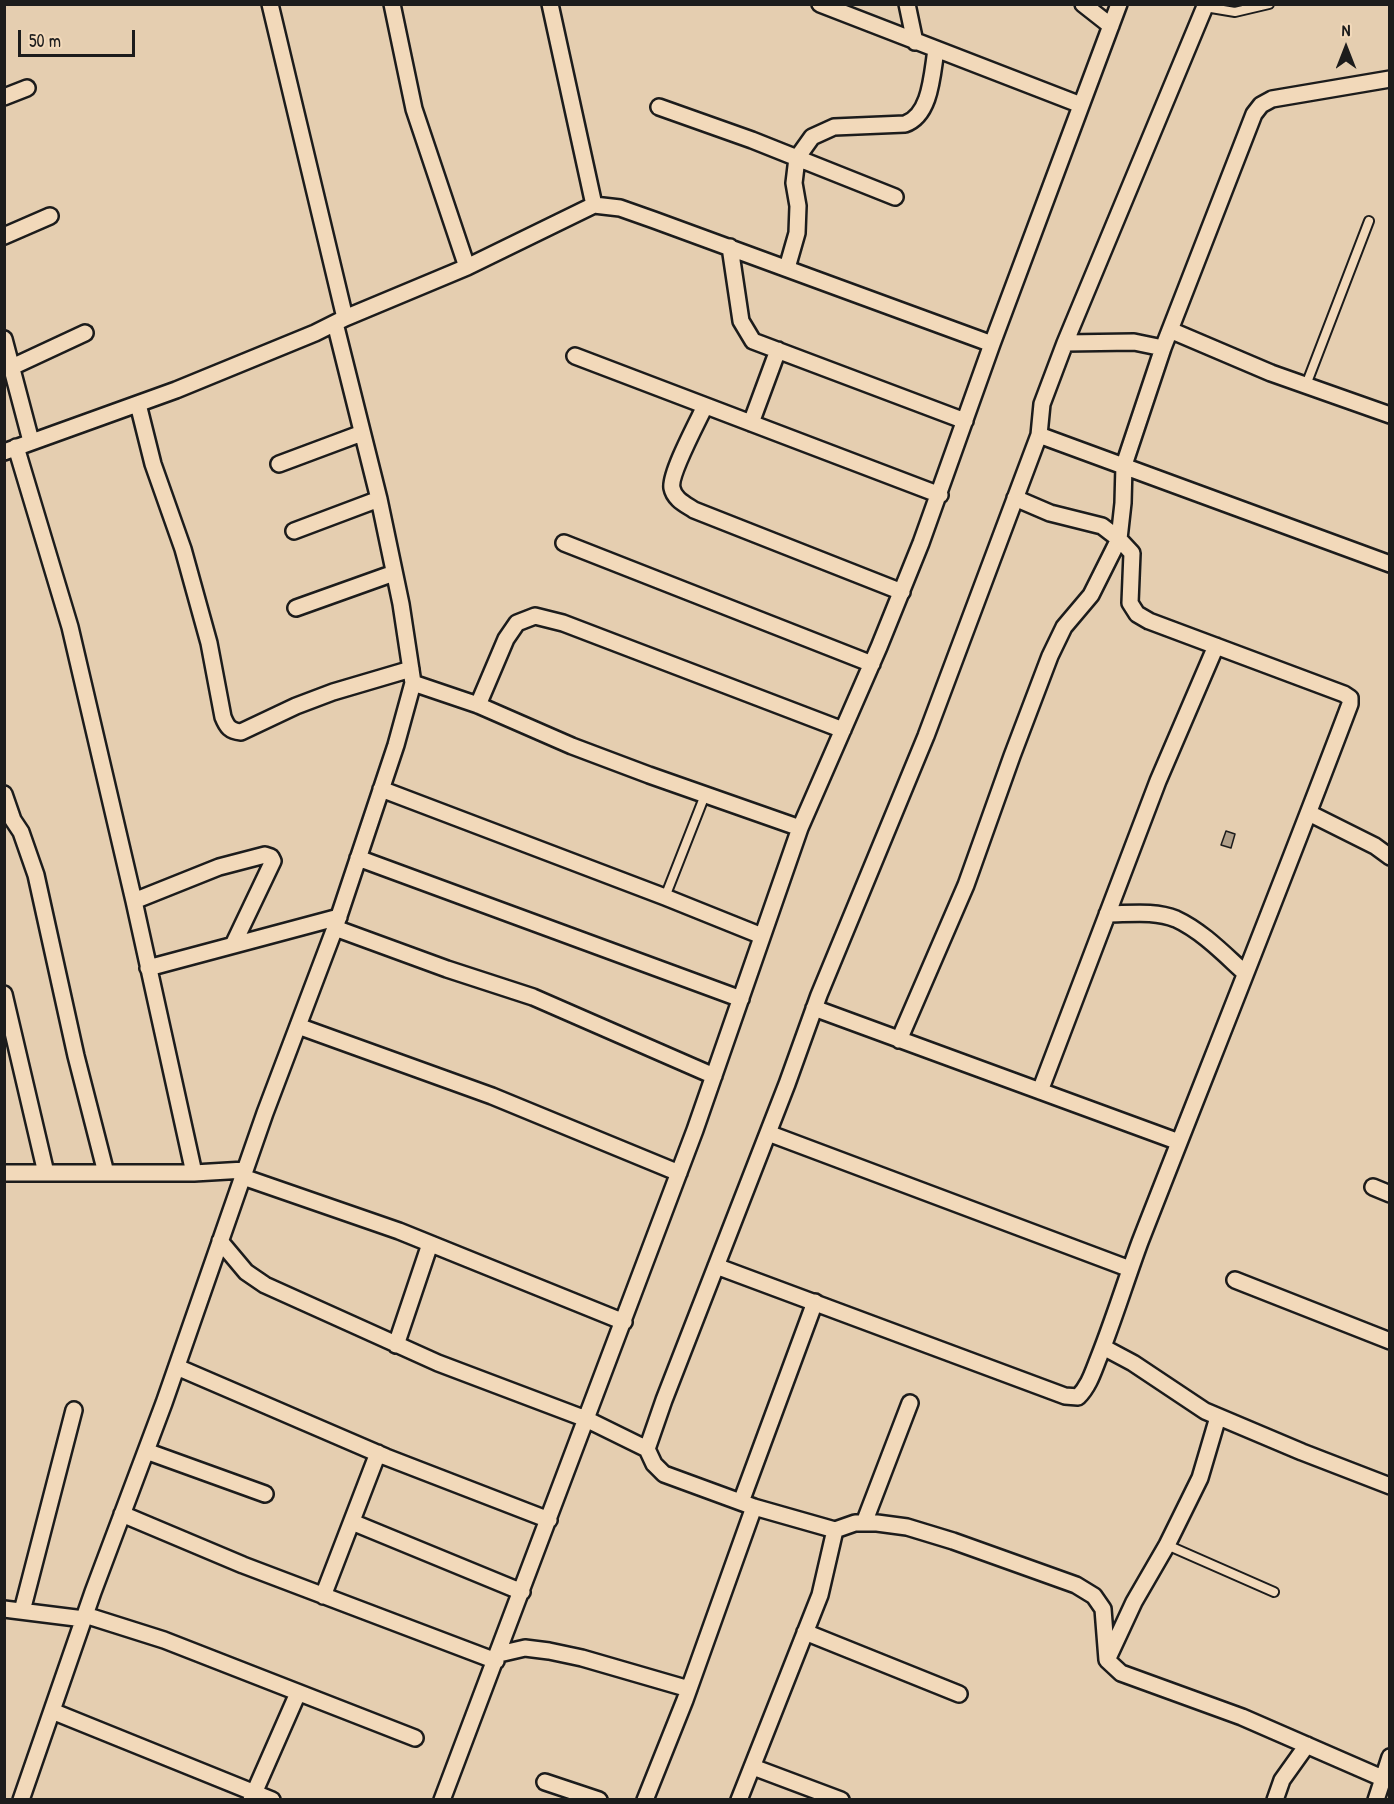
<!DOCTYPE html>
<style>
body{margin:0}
#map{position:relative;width:1394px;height:1804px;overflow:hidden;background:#e5ceb0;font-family:"Patrick Hand",sans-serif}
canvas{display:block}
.frame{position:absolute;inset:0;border:6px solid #1c1c1c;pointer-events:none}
.north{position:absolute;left:1316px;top:18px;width:60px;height:60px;-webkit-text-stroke:4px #f2d9ba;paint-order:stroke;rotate:0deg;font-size:16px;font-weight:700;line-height:24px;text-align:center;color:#1c1c1c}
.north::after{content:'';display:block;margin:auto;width:21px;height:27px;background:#1c1c1c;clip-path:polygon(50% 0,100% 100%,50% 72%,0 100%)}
.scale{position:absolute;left:18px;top:30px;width:117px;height:27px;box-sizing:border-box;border:3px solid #1c1c1c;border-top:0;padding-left:8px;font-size:18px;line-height:21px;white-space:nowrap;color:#1c1c1c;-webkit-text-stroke:4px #f2d9ba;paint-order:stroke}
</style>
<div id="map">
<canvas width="1394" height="1804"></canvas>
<div class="frame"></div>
<div class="north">N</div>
<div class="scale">50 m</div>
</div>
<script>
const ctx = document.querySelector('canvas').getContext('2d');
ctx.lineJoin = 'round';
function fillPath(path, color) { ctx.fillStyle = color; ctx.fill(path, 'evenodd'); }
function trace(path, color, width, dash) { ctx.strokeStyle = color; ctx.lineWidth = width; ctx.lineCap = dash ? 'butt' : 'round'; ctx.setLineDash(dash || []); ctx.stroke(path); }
const building = new Path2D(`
 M1226,831L1235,834L1231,848L1221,845Z`);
const service = new Path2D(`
 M1205,7L1235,12L1269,4
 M1306,385L1369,221
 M665,897L705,795
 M1167,1545L1274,1592`);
const minor = new Path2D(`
 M270,4L345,318
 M392,4L414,109L467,267
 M550,4L594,205
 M820,4L1081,105
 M907,4L915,42
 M1083,4L1111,26
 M4,97L27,88
 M659,107L752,140L895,197
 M4,236L50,216
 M730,247L741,321L753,341L965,421
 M787,268L797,233L798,206L794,183L797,158L812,137L834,127L905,124C931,115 932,74 936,50
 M1170,330L1271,373L1390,415
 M4,339L31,441
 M1065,343L1134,342L1163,348
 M575,356L940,495
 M12,367L85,333
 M138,404L153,464L183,549L209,643L223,717C227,727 230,731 241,732L296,706L333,692L411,669
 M705,406C698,421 669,475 672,488C674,499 685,504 694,510L902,592
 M751,423L778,350
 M1039,435L1390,564
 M16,447L70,627L134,901L194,1173
 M4,452L176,390L315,333L345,318L467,267L594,205L620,208L654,220L992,344
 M279,464L362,433
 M294,531L379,499
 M564,543L872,664
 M296,608L394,573
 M413,683L478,705L572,746L649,775L800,828
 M478,705L506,639L517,623L535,616L563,623L843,730
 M381,789L665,897L762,936
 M4,794L13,820L21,832L36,875L76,1056L106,1173
 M1309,813L1375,846L1390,857
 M358,858L741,999
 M134,901L219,867L265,855L271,857L273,861L233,945
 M1107,914C1128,914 1155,910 1176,919C1202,931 1224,954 1245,973
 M335,928L447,969L533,997L714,1076
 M148,968L339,917
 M4,994L46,1173
 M814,1008L1179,1142
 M298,1026L492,1096L679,1173
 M899,1040L966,885L1012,756L1050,656L1064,627L1091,595L1119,539L1123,503L1124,465L1163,348L1254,114L1261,105L1272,99L1390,79
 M1040,1091L1158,781L1216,646
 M768,1133L1130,1269
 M4,1173H194L245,1170
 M243,1177L399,1231L624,1322
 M1373,1187L1390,1194
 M220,1241L246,1272L265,1285L438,1363L586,1419L647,1449L654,1464L664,1474L754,1507L835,1530L855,1523H877L907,1527L953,1541L1076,1585L1094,1596L1103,1609L1107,1660L1121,1673L1242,1717L1382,1778
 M716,1266L1065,1396L1078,1397C1089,1386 1093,1372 1099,1357C1114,1319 1126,1280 1140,1242C1210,1063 1282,884 1350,704V698L1344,694L1149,621L1137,614L1130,603L1132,553L1119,539L1102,526L1050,513L1015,498
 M1235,1280L1390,1341
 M396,1345L430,1244
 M1103,1347L1133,1363L1205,1411L1302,1452L1390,1486
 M177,1367L386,1457L549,1520
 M647,1449L664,1400L787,1084L819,995L926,736L1039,435L1042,404L1065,343L1206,4
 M146,1451L265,1494
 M741,1502L815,1302
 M122,1514L243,1565L496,1661
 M352,1522L522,1592
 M864,1523L910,1403
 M323,1596L378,1453
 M4,1609L84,1619
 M22,1611L74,1410
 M85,1615L164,1640L415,1738
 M805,1632L959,1694
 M499,1654L525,1648L549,1651L582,1658L689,1689
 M1108,1658L1134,1602L1167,1545L1200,1478L1218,1417
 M52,1711L272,1800
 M753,1767L841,1800
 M545,1782L599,1800
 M21,1800L93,1592L164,1403L265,1113L335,928L396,745L413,683L401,604L379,499L335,323
 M251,1800L298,1693
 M442,1800L695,1130L800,828L879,647L921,543L992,344L1119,4
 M645,1800L685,1700L754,1507
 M739,1800L820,1595L835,1530
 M1275,1800L1282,1780L1307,1745
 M1376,1800L1390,1757`);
fillPath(building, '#b09f89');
trace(building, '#1c1c1c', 1.5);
trace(service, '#1c1c1c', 12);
trace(minor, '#1c1c1c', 20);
trace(service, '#f2d9ba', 8);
trace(minor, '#f2d9ba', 15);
</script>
